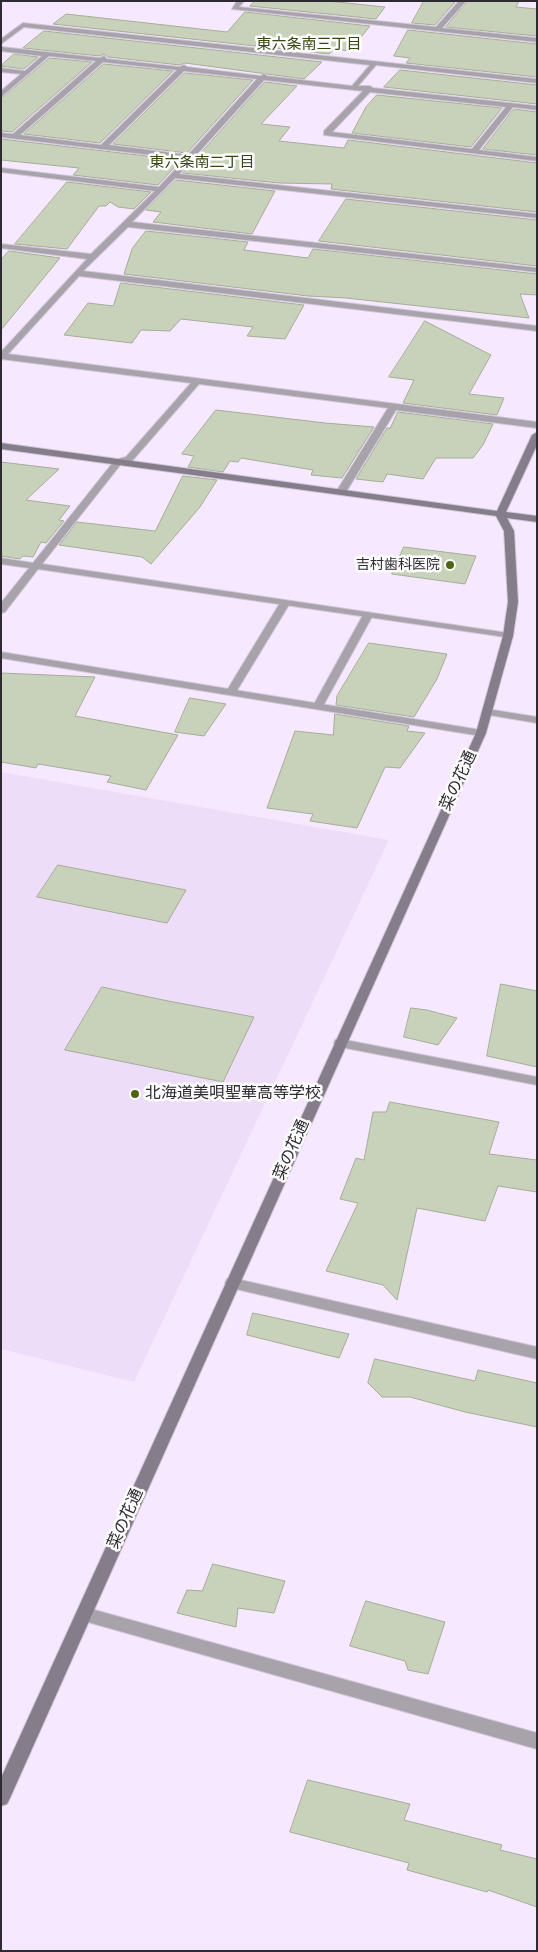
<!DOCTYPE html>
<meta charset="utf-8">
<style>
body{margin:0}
#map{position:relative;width:538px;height:1952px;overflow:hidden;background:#f6e9ff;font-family:"Sofia Sans Condensed",sans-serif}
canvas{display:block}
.frame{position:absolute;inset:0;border:2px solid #2f2a32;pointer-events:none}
</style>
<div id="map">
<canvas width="538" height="1952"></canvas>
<div class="frame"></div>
</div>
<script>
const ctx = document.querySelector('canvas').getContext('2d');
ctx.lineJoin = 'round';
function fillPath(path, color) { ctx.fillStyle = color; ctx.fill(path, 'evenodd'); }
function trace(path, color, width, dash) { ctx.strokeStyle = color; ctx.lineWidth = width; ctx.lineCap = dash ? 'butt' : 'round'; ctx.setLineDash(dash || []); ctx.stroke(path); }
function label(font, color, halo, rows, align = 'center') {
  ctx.font = font + ' "Sofia Sans Condensed","Noto Sans JP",sans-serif'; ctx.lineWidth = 5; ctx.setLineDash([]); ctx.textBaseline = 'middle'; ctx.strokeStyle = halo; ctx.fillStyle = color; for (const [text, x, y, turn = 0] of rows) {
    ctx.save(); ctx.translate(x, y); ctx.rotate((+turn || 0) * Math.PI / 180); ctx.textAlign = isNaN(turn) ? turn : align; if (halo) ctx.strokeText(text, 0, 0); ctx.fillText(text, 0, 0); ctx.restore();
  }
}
const built = new Path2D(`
 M1,772L389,840L134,1382L1,1349Z`);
const building = new Path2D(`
 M255,1H328L385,7L376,19L250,6Z
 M424,1H456L435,25L412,23Z
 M468,1H519L516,7L537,9V36L446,27Z
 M245,12L370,26L350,51L335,49L329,54L53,24L66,14L227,32Z
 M408,30L537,44V77L406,63L410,58L394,56Z
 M44,31L322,62L304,79L185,63L180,65L108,57L104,54L100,56L23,48Z
 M14,54L38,57L24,69L1,66Z
 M50,58L92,62L12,132L1,131V99Z
 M104,64L173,71L100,143L24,134Z
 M400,70L537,85V104L384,87Z
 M185,73L253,80L187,153L113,144Z
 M265,82L297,86L261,124L290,127L279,141L344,148L348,140L537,163V212L331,189L332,184L279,183L183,173Z
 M377,95L502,108L471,147L352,133L366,107Z
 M514,109L537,112V155L483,149Z
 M1,139L181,160L158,185L73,175L79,168L1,160Z
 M176,180L275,191L252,234L153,222L161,212L146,210Z
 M67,182L151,192L134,209L118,207L110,202L106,206H99L67,249L15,244Z
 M346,199L537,220V266L319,241Z
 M146,231L248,242L244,250L308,258L313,249L537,274V295L520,294L529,318L346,298L308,296L124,274L132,249Z
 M9,251L60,258L1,330V260Z
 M121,283L304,305L285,339L247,336L253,327L181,319L170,331L141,330L132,343L64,335L88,303L113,306Z
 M425,321L491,355L469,394L504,398L497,415L403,403L414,380L389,377Z
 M216,410L325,423L374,427L342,478L311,475L313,470L241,458L238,462L230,461L223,472L188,467L194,456L182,454Z
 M398,412L493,424L483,445L473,458H436L423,479L387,474L383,482L356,479L387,428H390Z
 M1,462L59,469L26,500L70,506L59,520L64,521L46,543L41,542L33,557L23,556L20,559L1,556Z
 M183,476L217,480L200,507L151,564L142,557L59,545L77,522L155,531Z
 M404,547L476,556L465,584L392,574Z
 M369,643L447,654L437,679L414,717L336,705L337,696Z
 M1,673L95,677L75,716L178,735L146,790L107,782L111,776L38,764L36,768L1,762Z
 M190,698L226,704L204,736L175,732Z
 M335,714L409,726L407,731L425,733L400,768L385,767L357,828L310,821L313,814L267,808L295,731L333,735Z
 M58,865L186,890L167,923L37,897Z
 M501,984L537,991V1067L487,1056Z
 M102,987L168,1001L254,1017L223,1082L65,1050Z
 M411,1008L427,1010L457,1018L438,1045L404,1037Z
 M390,1102L499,1122L489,1154L537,1160V1192L498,1186L485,1221L417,1208L397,1300L383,1285L326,1271L358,1203L340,1199L356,1158L364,1160L373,1112H386Z
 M253,1313L349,1334L339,1358L247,1335Z
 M375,1359L475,1381L478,1370L537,1383V1427L465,1412L410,1397H382L368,1383Z
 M213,1564L285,1581L274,1613L238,1608L236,1627L177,1613L187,1590L202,1591Z
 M366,1601L445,1622L428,1674L408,1670L405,1661L350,1646Z
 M308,1780L410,1804L404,1820L502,1845L500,1850L537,1859V1907L488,1890L487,1892L407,1870L409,1863L290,1832Z`);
const lane = new Path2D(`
 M285,600L290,603L236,692L231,695L227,694L226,692L280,603Z
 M368,612L373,615L323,706L318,709L314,708L313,706L363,615Z`);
const street = new Path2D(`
 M237,1H244L239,7L436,27L459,1H466L442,28L537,38V42L232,9Z
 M23,23L537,79V83L376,65L358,86H370L373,88L537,106V110L513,107L479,150L537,157V161L324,135V131L363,91L264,80L179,174L537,214V218L175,178L132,222L537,268V272L128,227L83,271L537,326V331L79,276L8,354L537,422V428L396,410L346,492L341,495L336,492L388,408L199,384L132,461L121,464L42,564L508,633L513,636L512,638L38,569L5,612L1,613V603L29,568L1,564V558L33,563L115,460L126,457L191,383L1,359V352L87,259L1,248V244L91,254L155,191L1,172V168L159,187L185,159L1,137V133L13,134L96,61L49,56L1,97V91L21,74L1,72V68L25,71L42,56L1,51V47L100,58L104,56L107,59L180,67L184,65L187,67L261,76L264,74L267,76L352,86L370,65L24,27L1,44V39ZM103,62L177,70L101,145L20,135ZM184,71L257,79L188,155L109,145ZM370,92L506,107L472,149L332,132Z
 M1,652L481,730L486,733L481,736L1,658Z
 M487,709L537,717V723L483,714L482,712Z
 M340,1039L537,1077V1085L335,1046L334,1043L335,1040Z
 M232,1278L537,1347V1359L227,1287L225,1283L227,1279Z
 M84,1607L537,1733V1749L84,1621L78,1619L76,1614L78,1609Z`);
const secondary = new Path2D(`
 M537,432V445L506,512L537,516V522L507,518L514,531L518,602L513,636L486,733L10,1798L7,1804L1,1806V1778L476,733L503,636L508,602L504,531L496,516L1,449V443L497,511L532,435Z`);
const markers = [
 [450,565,5,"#4e6513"],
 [135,1094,5,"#4e6513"]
];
const farPoinames = [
 ["吉村歯科医院",440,565]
];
const farNeighbourhoodnames = [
 ["東六条南三丁目",309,45],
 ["東六条南二丁目",202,163]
];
const streetNames = [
 ["菜の花通",459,781,-65],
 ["菜の花通",292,1150,-66],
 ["菜の花通",126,1519,-66]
];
const poiNames = [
 ["北海道美唄聖華高等学校",145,1094]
];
fillPath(built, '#eeddf9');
fillPath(building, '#c8d1ba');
trace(building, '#a5ad98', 1);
trace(lane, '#d2c7da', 2);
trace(street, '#d2c7da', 2);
trace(secondary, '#d2c7da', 2);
fillPath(lane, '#a8a2ab');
fillPath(street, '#a8a2ab');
fillPath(secondary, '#857d8a');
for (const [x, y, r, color] of markers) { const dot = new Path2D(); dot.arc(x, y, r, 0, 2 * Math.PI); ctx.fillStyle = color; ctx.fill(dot); trace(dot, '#fcfcfc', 2); }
label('14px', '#2f2a32', '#fcfcfc', farPoinames, 'right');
label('15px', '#36460f', '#fcfcfc', farNeighbourhoodnames);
label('16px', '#2f2a32', '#fcfcfc', streetNames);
label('16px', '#2f2a32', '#fcfcfc', poiNames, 'left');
</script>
